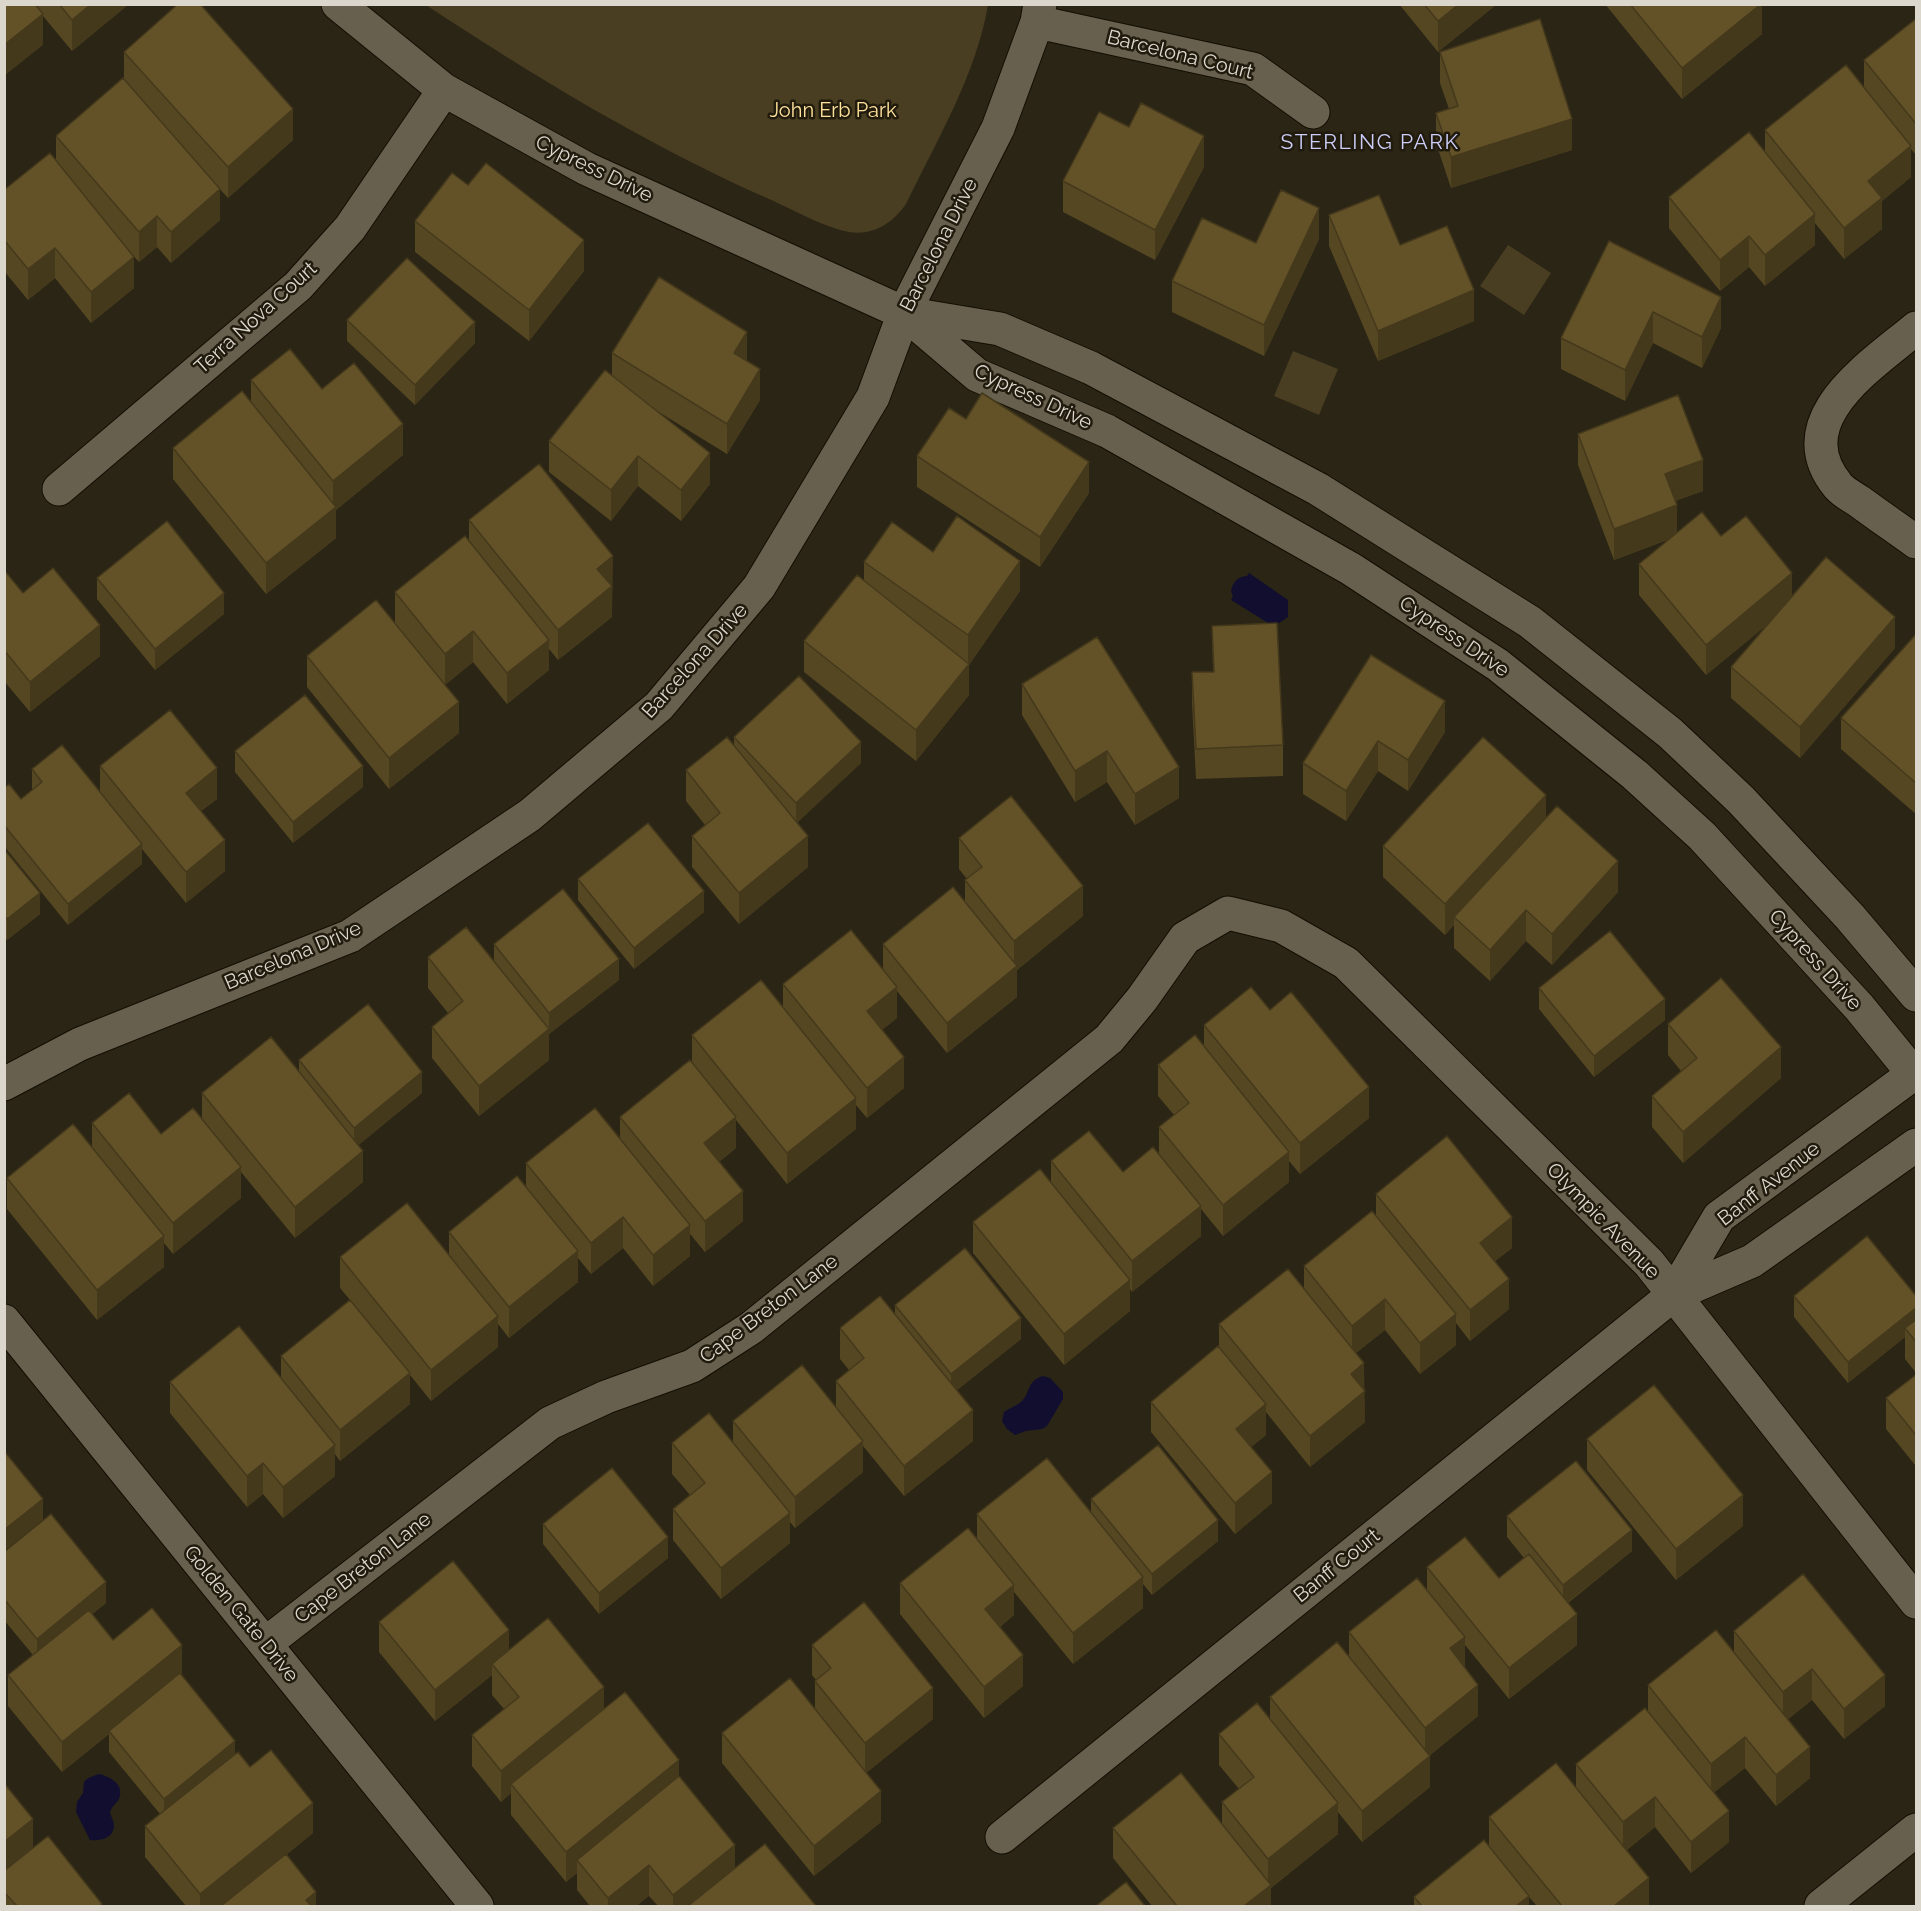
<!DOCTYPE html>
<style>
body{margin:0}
#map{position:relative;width:1921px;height:1911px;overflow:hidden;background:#2b2516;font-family:Raleway,sans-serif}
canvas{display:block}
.frame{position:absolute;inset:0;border:6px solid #dbd7cd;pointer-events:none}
</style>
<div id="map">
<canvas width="1921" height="1911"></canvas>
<div class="frame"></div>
</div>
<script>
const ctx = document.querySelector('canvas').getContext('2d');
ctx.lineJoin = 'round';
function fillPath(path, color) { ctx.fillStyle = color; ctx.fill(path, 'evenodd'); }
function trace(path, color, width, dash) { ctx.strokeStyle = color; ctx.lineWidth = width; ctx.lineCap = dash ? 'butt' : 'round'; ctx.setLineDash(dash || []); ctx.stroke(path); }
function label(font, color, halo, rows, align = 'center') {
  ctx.font = font + ' Raleway,sans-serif'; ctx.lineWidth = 5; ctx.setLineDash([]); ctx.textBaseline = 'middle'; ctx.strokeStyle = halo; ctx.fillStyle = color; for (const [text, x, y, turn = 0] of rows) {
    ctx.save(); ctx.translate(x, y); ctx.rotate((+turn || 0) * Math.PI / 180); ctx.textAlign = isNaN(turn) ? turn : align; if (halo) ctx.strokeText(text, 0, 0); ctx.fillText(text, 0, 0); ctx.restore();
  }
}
const green = new Path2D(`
 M426,5H988C976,75 937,140 906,204C893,223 873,236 849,232C825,228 792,209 769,199C649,146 535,77 426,5Z
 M1508,245L1551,273L1524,315L1480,286Z
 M1293,351L1338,369L1319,415L1274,396Z`);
const water = new Path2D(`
 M1249,573L1288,600V617L1279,623L1274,624L1273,626L1231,600L1233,596L1231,591C1233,582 1237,577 1247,576Z
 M1043,1376L1050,1378L1063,1392V1399L1047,1426L1042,1429L1026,1431L1015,1435L1007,1429L1002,1421L1004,1412C1010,1408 1016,1406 1021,1402C1031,1393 1026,1381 1043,1376Z
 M99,1774C110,1777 125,1784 119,1799C116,1804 112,1806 110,1812C111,1817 114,1821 114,1826C113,1839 100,1841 90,1840L76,1812L77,1802L83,1793L84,1782L88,1778Z`);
const minor = new Path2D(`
 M338,4L444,90L587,169L904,313L1000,329L1091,368L1318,489L1530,622L1670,733L1741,800L1850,917L1916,995
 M1037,22L1253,69L1313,112
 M904,313L977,375L1107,431L1351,569L1498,665L1635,775L1702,836L1859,1007L1916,1077
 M1916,328C1871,366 1784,420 1838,486C1844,493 1853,497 1860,502C1879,516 1898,529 1916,542
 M59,489L298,286L350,228L444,90
 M4,1084L80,1044L350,936L530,815L659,706L759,587L873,397L904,313L998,128L1037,22L1040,4
 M1673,1295L1719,1217L1916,1072
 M4,1321L477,1906
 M265,1644L550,1423L606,1397L692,1366L751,1328L1109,1039L1142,999L1185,938L1228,913L1281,926L1346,963L1649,1263L1916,1602
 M1002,1837L1673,1295L1752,1261L1916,1145
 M1821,1906L1916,1830`);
const wall = new Path2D(`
 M4,4H129L72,51L43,16V45Z
 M1399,4H1497L1438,52Z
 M1605,4H1762V34L1682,99Z
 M1917,18V156L1911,149V177L1882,201V229L1844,259L1815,223V245L1765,286L1749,267L1720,291L1669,228V197L1765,152V130L1864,88V60Z
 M124,52L293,140L228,198L215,184L220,220L171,263L157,247L139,262L125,247L134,288L91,323L55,278L28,300L4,271V190L56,162V136L124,79Z
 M1440,52L1572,150L1451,188L1436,143V113L1449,109L1440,83Z
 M1204,167L1155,260L1063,212V181Z
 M1329,215L1400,245L1474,321L1378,361L1329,246Z
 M415,221L584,271L529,341L415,252Z
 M1319,239L1264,356L1172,312V281L1256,243Z
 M1609,241L1721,328L1702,368L1653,343L1625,401L1561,369V338Z
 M347,320L475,343L415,405L347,341Z
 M612,353L747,361L760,400L727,454L657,411L710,484L681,521L638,486L611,521L549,472V441L612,376Z
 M251,380L322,389L403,455L336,510V538L266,594L173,479V448L251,402Z
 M966,419L1089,493L1040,567L917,487V456Z
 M1578,434L1703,491L1675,501L1677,533L1721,536L1792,596L1895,648L1800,758L1731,698V667L1768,624L1706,675L1639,595V564L1670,539L1614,560L1578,465Z
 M469,520L613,587L612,588V617L558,660L549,649V670L507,704L473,662L445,685L459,733L389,789L307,687V656L395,623V592L469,542Z
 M933,552L1020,591L969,665V695L916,761L804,672V641L864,581V562Z
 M4,570L23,593L100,656L30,712L4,681Z
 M97,578L224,614L155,670L97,599Z
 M1212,626L1283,745V776L1196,779L1192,703V672H1213Z
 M1917,633V815L1841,749V718Z
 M1371,655L1445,732L1408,791L1378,771L1346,821L1303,794V763Z
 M1022,684L1179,798L1135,825L1107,782L1075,802L1022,715Z
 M734,737L861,763L797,822L808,867L739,924L692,867V836L705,825L686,801V770L734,746Z
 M235,751L363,787L293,843L235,772Z
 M100,766L217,799L201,811L225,871L186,903L142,849V864L68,925L4,846V788L21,799L32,790V769L100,792Z
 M1546,818L1618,892L1552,965L1526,941L1490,981L1454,948V925L1445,935L1383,877V846Z
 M959,838L1083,916L1017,970V997L947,1053L897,991V1018L882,1030L904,1088L867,1118L856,1105V1129L787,1184L736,1120V1148L719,1162L743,1221L705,1252L690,1234V1256L653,1286L623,1248L591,1274L578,1258V1282L509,1338L498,1324V1347L431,1401L410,1375V1404L340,1461L335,1454V1476L283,1518L263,1494L247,1507L170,1413V1382L281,1378V1356L350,1300L340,1288V1257L449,1255V1232L526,1187V1163L620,1138V1117L692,1064V1035L783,1007V984L883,970V944L965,902V880L967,879L959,869Z
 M4,849L40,914L7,940L4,937Z
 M578,879L704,912L634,969L578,900Z
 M494,944L619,980L549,1034V1060L479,1116L432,1058V1027L448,1013L428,988V957L494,962Z
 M1539,988L1665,1020L1594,1077L1539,1009Z
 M1270,1010L1369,1118L1300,1174L1289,1161V1182L1223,1236L1201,1209V1236L1132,1292L1130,1289V1311L1064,1365L973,1253V1222L1051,1183V1161L1123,1172L1159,1154V1127L1174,1115L1158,1096V1065L1204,1047V1025Z
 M1668,1024L1781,1078L1683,1163L1652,1127V1096L1681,1071L1668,1055Z
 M299,1060L422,1093L358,1145L363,1182L295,1238L241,1172V1198L173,1254L164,1243V1267L97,1320L7,1209V1178L92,1147V1123L161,1134L202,1119V1093L299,1072Z
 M1376,1194L1512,1248L1495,1261L1509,1309L1470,1341L1456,1323V1345L1420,1374L1385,1330L1356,1353L1364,1390L1365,1422L1310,1467L1266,1412V1435L1251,1447L1272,1503L1235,1534L1151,1432V1402L1219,1348V1324L1304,1288V1266L1376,1215Z
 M1794,1296L1917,1297V1374L1905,1359V1337L1848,1383L1794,1317Z
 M895,1305L1021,1339L957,1390L973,1441L904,1496L863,1446V1472L795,1528L790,1522V1543L721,1599L673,1540V1509L690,1495L672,1474V1443L733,1442V1421L836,1407V1381L849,1370L840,1359V1328L895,1314Z
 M1917,1374V1464L1915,1465L1886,1429V1398Z
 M1587,1439L1743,1526L1676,1580L1587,1470Z
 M1091,1499L1218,1541L1152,1595L1143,1584V1608L1073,1664L1014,1592V1615L1000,1627L1023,1686L984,1718L900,1614V1583L977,1538V1514L1091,1513Z
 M1507,1516L1632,1551L1568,1603L1577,1645L1509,1699L1465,1645V1668L1478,1716L1429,1756L1430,1787L1362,1842L1338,1812V1834L1271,1888V1906H1152L1113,1858V1828L1222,1824V1802L1239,1789L1219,1765V1734L1270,1718V1697L1349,1656V1632L1427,1590V1567L1499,1578L1524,1558L1507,1537Z
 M543,1524L668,1558L599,1614L543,1544Z
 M4,1552L106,1603L92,1614L113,1640L182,1675L235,1753L250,1767L313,1833L286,1855L316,1906H186L145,1857V1826L160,1814L109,1752V1734L62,1772L8,1706V1675L33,1655L4,1620Z
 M379,1622L509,1650L604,1709L679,1777L735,1869L816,1906H658L649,1896L636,1906H590L577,1890V1873L566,1882L511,1815V1793L501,1802L472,1766V1735L504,1709L492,1695V1675L435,1721L379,1652Z
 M1734,1631L1885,1706L1844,1739L1812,1700L1787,1720L1810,1778L1776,1806L1745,1768L1714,1792L1729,1842L1691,1873L1655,1827L1627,1850L1649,1906H1537L1529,1897V1906H1414V1897L1489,1847V1817L1576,1787V1764L1648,1711V1685L1734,1652Z
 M812,1645L933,1719L866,1773L881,1822L814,1876L722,1763V1733L815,1709V1681L816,1680L812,1675Z
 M4,1783L33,1848L102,1906H4Z`);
const shadedWall = new Path2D(`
 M91,4H129L72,51V20Z
 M1459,4H1497L1438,52V21Z
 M1761,4H1762V34L1682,99V68Z
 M43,14V45L4,76V45Z
 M293,109V140L228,198V167Z
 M1572,119V150L1451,188V157Z
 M1204,136V167L1155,260V230Z
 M1911,146V177L1882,201V229L1844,259V228L1868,181Z
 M220,189V220L171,263V232Z
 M1319,208V239L1264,356V325Z
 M1815,214V245L1765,286V255Z
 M157,216V247L139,262V232Z
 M1749,236V267L1720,291V260Z
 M584,240V271L529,341V310Z
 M55,248V278L28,300V269Z
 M134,257V288L91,323V292Z
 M1474,290V321L1378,361V331Z
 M1721,297V328L1702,368V337Z
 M1653,312V343L1625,401V370Z
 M475,322V343L415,405V385Z
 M747,332V363L734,353Z
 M760,369V400L727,454V424Z
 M403,424V455L336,510V538L266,594V563L333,509V481Z
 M710,453V484L681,521V490Z
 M638,456V486L611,521V490Z
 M1703,460V491L1665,505V474Z
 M1089,462V493L1040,567V537Z
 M1677,505V536L1614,560V529Z
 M613,556L612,617L558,660V630L597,569Z
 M1020,561V591L969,665V695L916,761V730L968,665V635Z
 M1792,573V604L1706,675V645Z
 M224,593V614L155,670V649Z
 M1895,617V648L1800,758V727Z
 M100,625V656L30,712V682Z
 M473,631V662L445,685V654Z
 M549,640V670L507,704V673Z
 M1445,701V732L1408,791V760Z
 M459,702V733L389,789V758Z
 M1378,741V771L1346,821V791Z
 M861,742V763L796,824V803Z
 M1107,751V782L1075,802V771Z
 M363,766V787L293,843V822Z
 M1179,767V798L1135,825V794Z
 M217,768V799L186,823V793Z
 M1546,795V826L1454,917V925L1445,935V904Z
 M808,836V867L739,924V893Z
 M225,840V871L186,903V872Z
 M142,844V864L68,925V904Z
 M1618,861V892L1552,965V934Z
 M1083,886V916L1017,970V997L947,1053V1023L1014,968V941Z
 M704,891V912L634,969V948Z
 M40,893V914L7,940V919Z
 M1526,910V941L1490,981V950Z
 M619,959V980L549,1034V1013Z
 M897,987V1018L867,1042V1011Z
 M1665,999V1020L1594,1077V1056Z
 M549,1029V1060L479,1116V1086Z
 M1781,1047V1078L1683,1163V1132Z
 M904,1057V1088L867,1118V1088Z
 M422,1072V1093L354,1149V1128Z
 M1369,1087V1118L1300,1174V1143Z
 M856,1098V1129L787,1184V1153Z
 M736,1117V1148L704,1174V1143Z
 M363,1151V1182L295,1238V1207Z
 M1289,1152V1182L1223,1236V1205Z
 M241,1167V1198L173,1254V1223Z
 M743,1191V1221L705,1252V1221Z
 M1201,1206V1236L1132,1292V1261Z
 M623,1217V1248L591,1274V1243Z
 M1512,1217V1248L1480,1273V1243Z
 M690,1225V1256L653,1286V1255Z
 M164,1236V1267L97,1320V1290Z
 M578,1251V1282L509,1338V1307Z
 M1509,1279V1309L1470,1341V1310Z
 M1130,1280V1311L1064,1365V1334Z
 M1385,1299V1330L1352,1356V1326Z
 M1917,1307V1328H1905V1337L1848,1383V1362Z
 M1456,1314V1345L1420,1374V1343Z
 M498,1316V1347L431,1401V1370Z
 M1021,1318V1339L951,1395V1374Z
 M1364,1363L1365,1422L1310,1467V1436L1351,1374Z
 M410,1373V1404L340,1461V1430Z
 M1266,1404V1435L1236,1459V1429Z
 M973,1410V1441L904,1496V1466Z
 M1917,1433V1464L1915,1465V1434Z
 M863,1441V1472L795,1528V1497Z
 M335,1445V1476L283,1518V1487Z
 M263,1463V1494L247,1507V1476Z
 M1272,1472V1503L1235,1534V1503Z
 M1743,1495V1526L1676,1580V1549Z
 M43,1499V1520L4,1551V1530Z
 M790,1513V1543L721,1599V1568Z
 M1218,1520V1541L1152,1595V1574Z
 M1632,1530V1551L1563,1606V1585Z
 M668,1537V1558L599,1614V1593Z
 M1143,1577V1608L1073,1664V1633Z
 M106,1582V1603L37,1660V1639Z
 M1014,1585V1615L985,1639V1609Z
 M1577,1614V1645L1509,1699V1668Z
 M509,1630V1661L492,1664V1675L435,1721V1690Z
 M1465,1637V1667L1450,1648Z
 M182,1645V1676L109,1731V1734L62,1772V1742Z
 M1023,1655V1686L984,1718V1687Z
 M1812,1669V1700L1783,1723V1692Z
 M1885,1675V1706L1844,1739V1709Z
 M1478,1685V1716L1425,1759V1728Z
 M604,1687V1718L511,1784V1793L501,1802V1771Z
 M933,1688V1719L865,1774V1743Z
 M1745,1737V1768L1711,1795V1764Z
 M235,1741V1762L164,1820V1799Z
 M1810,1747V1778L1776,1806V1775Z
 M1430,1756V1787L1362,1842V1811Z
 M679,1760V1791L577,1860V1873L566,1882V1852Z
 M881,1791V1822L814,1876V1846Z
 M1655,1797V1827L1623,1853V1822Z
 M313,1803V1833L223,1906H200V1894Z
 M1338,1803V1834L1271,1888V1906H1244L1268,1887V1859Z
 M1729,1811V1842L1691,1873V1842Z
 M33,1819V1849L4,1873V1842Z
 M735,1845V1876L697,1906H673V1895Z
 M649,1865V1896L636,1906H608V1898Z
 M1649,1878V1906H1614Z
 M316,1892V1906H306V1900Z
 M1529,1896V1906H1516Z`);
const building = new Path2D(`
 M4,4H35L43,14L4,45Z
 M59,4H91L72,20Z
 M178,4H200L293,109L228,167L124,52Z
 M1424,4H1459L1438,21Z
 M1630,4H1761L1682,68Z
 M1917,18V125L1864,60Z
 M1540,19L1572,119L1451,157L1436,113L1458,106L1440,52Z
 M1846,65L1911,146L1868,181L1882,198L1844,228L1765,130Z
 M123,78L220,189L171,232L157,216L139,232L56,136Z
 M1141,103L1204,136L1155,230L1063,181L1099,112L1129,127Z
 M1749,132L1815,214L1765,255L1749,236L1720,260L1669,197Z
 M50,153L134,257L91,292L55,248L28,269L4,240V190Z
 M486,163L584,240L529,310L415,221L452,173L468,185Z
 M1281,190L1319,208L1264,325L1172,281L1202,218L1256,243Z
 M1379,195L1400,245L1447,226L1474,290L1378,331L1329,215Z
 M1609,241L1721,297L1702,337L1653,312L1625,370L1561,338Z
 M407,258L475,322L415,385L347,320Z
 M659,277L747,332L734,353L760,369L727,424L612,353Z
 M290,349L322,389L354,363L403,424L333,481L251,380Z
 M605,370L710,453L681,490L638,456L611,490L549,441Z
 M242,391L336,507L266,563L173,448Z
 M982,393L1089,462L1040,537L917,456L949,408L966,419Z
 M1678,395L1703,460L1665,474L1677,505L1614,529L1578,434Z
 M539,464L613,556L597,569L612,586L558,630L469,520Z
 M1702,512L1721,536L1746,516L1792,573L1706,645L1639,564Z
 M957,516L1020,561L968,635L864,562L892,522L933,552Z
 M167,521L224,593L155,649L97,578Z
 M465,536L549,640L507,673L473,631L445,654L395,592Z
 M1826,557L1895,617L1800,727L1731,667Z
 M53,568L100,625L30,682L4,650V570L23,593Z
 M857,575L969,664L916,730L804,641Z
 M376,600L459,702L389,758L307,656Z
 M1277,623L1283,745L1196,749L1192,672H1214L1212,626Z
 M1917,633V784L1841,718Z
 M1097,637L1179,767L1135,794L1107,751L1075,771L1022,684Z
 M1371,655L1445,701L1408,760L1378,741L1346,791L1303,763Z
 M799,676L861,742L796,803L734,737Z
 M305,695L363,766L293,822L235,751Z
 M170,710L217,768L186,793L225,840L186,872L100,766Z
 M727,737L808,836L739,893L692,836L720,813L686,770Z
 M1483,737L1546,795L1445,904L1383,846Z
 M62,745L142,844L68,904L4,825V788L9,784L21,799L42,782L32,769Z
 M1011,796L1083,886L1014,941L965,880L982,867L959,838Z
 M1557,806L1618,861L1552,934L1526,910L1490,950L1454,917Z
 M648,823L704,891L634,948L578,879Z
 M4,849L40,893L7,919L4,916Z
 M953,887L1017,966L947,1023L883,944Z
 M563,889L619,959L549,1013L494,944Z
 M466,927L549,1029L479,1086L432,1027L463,1001L428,957Z
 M851,930L897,987L867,1011L904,1057L867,1088L783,984Z
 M1610,931L1665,999L1594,1056L1539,988Z
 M1721,978L1781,1047L1683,1132L1652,1096L1697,1058L1668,1024Z
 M761,980L856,1098L787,1153L692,1035Z
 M1251,987L1270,1010L1291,992L1369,1087L1300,1143L1204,1025Z
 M368,1004L422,1072L354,1128L299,1060Z
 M1195,1035L1289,1152L1223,1205L1159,1127L1189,1103L1158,1065Z
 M271,1037L363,1151L295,1207L202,1093Z
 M690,1060L736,1117L704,1143L743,1191L705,1221L620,1117Z
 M129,1093L161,1134L193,1108L241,1167L173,1223L92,1123Z
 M595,1108L690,1225L653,1255L623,1217L591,1243L526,1163Z
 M73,1124L164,1236L97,1290L7,1178Z
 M1089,1131L1123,1172L1153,1147L1201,1206L1132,1261L1051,1161Z
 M1447,1136L1512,1217L1480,1243L1509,1279L1470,1310L1376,1194Z
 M1040,1169L1130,1280L1064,1334L973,1222Z
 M517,1176L578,1251L509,1307L449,1232Z
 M407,1203L498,1316L431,1370L340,1257Z
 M1372,1211L1456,1314L1420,1343L1385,1299L1352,1326L1304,1266Z
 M1867,1236L1917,1297V1307L1848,1362L1794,1296Z
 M965,1248L1021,1318L951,1374L895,1305Z
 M1288,1269L1364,1363L1351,1374L1365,1391L1310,1436L1219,1324Z
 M880,1296L973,1410L904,1466L836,1381L864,1358L840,1328Z
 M350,1300L410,1373L340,1430L281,1356Z
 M1917,1319V1343L1905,1328Z
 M239,1326L335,1445L283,1487L263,1463L247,1476L170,1382Z
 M1218,1346L1266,1404L1236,1429L1272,1472L1235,1503L1151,1402Z
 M802,1365L863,1441L795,1497L733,1421Z
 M1917,1374V1433L1915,1434L1886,1398Z
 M1654,1385L1743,1495L1676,1549L1587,1439Z
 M709,1413L790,1513L721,1568L673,1509L705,1483L672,1443Z
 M1158,1445L1218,1520L1152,1574L1091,1499Z
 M4,1451L43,1499L4,1530Z
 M1047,1458L1143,1577L1073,1633L977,1514Z
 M1576,1461L1632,1530L1563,1585L1507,1516Z
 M612,1468L668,1537L599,1593L543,1524Z
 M51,1514L106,1582L37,1639L4,1599V1552Z
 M968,1528L1014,1585L985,1609L1023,1655L984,1687L900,1583Z
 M1465,1537L1499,1578L1529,1554L1577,1614L1509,1668L1427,1567Z
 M453,1561L509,1630L435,1690L379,1622Z
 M1803,1574L1885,1675L1844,1709L1812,1669L1783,1692L1734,1631Z
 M1417,1578L1465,1637L1450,1648L1478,1685L1425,1728L1349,1632Z
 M864,1602L933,1688L865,1743L815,1681L831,1668L812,1645Z
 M152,1608L182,1645L62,1742L8,1675L89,1610L113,1640Z
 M548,1618L604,1687L501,1771L472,1735L519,1697L492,1664Z
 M1716,1630L1810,1747L1776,1775L1745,1737L1711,1764L1648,1685Z
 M1337,1642L1430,1756L1362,1811L1270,1697Z
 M180,1673L235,1741L164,1799L109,1731Z
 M790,1678L881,1791L814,1846L722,1733Z
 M625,1692L679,1760L566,1852L511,1784Z
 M1257,1703L1338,1803L1268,1859L1222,1802L1254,1777L1219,1734Z
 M1645,1708L1729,1811L1691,1842L1655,1797L1623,1822L1576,1764Z
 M271,1750L313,1803L200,1894L145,1826L238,1752L250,1767Z
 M1556,1763L1649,1878L1614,1906H1562L1489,1817Z
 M1181,1773L1271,1885L1244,1906H1177L1113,1828Z
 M679,1776L735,1845L673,1895L649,1865L608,1898L577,1860Z
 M4,1783L33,1819L4,1842Z
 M48,1836L102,1904L100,1906H17L4,1892V1871Z
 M1484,1840L1529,1896L1516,1906H1422L1414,1897Z
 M765,1844L816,1906H688Z
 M286,1854L316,1892L306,1900L311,1906H221Z
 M1126,1882L1145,1906H1096Z`);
const streetNames = [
 ["Barcelona Court",1180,55,14],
 ["Cypress Drive",594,169,26],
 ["Barcelona Drive",939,245,-63],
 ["Terra Nova Court",256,318,-42],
 ["Cypress Drive",1033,397,25],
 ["Cypress Drive",1454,637,34],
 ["Barcelona Drive",695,661,-48],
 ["Barcelona Drive",293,956,-23],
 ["Cypress Drive",1815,960,48],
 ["Banff Avenue",1769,1184,-38],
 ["Olympic Avenue",1603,1221,46],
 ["Cape Breton Lane",769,1309,-37],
 ["Banff Court",1337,1566,-39],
 ["Cape Breton Lane",363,1568,-38],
 ["Golden Gate Drive",241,1614,51]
];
const parkNames = [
 ["John Erb Park",833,111]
];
const neighbourhoodNames = [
 ["STERLING PARK",1370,143]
];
fillPath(green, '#493e22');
fillPath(water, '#110e2f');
trace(minor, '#130e02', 35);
trace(minor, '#67604f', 33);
fillPath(wall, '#554722');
fillPath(shadedWall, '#45391c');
fillPath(building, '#635228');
trace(building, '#45391c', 1.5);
label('20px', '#dbd7cd', '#211b0d', streetNames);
label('20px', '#fee19b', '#211b0d', parkNames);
ctx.letterSpacing = '1.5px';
label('21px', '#cccef9', '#211b0d', neighbourhoodNames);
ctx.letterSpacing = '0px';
</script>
